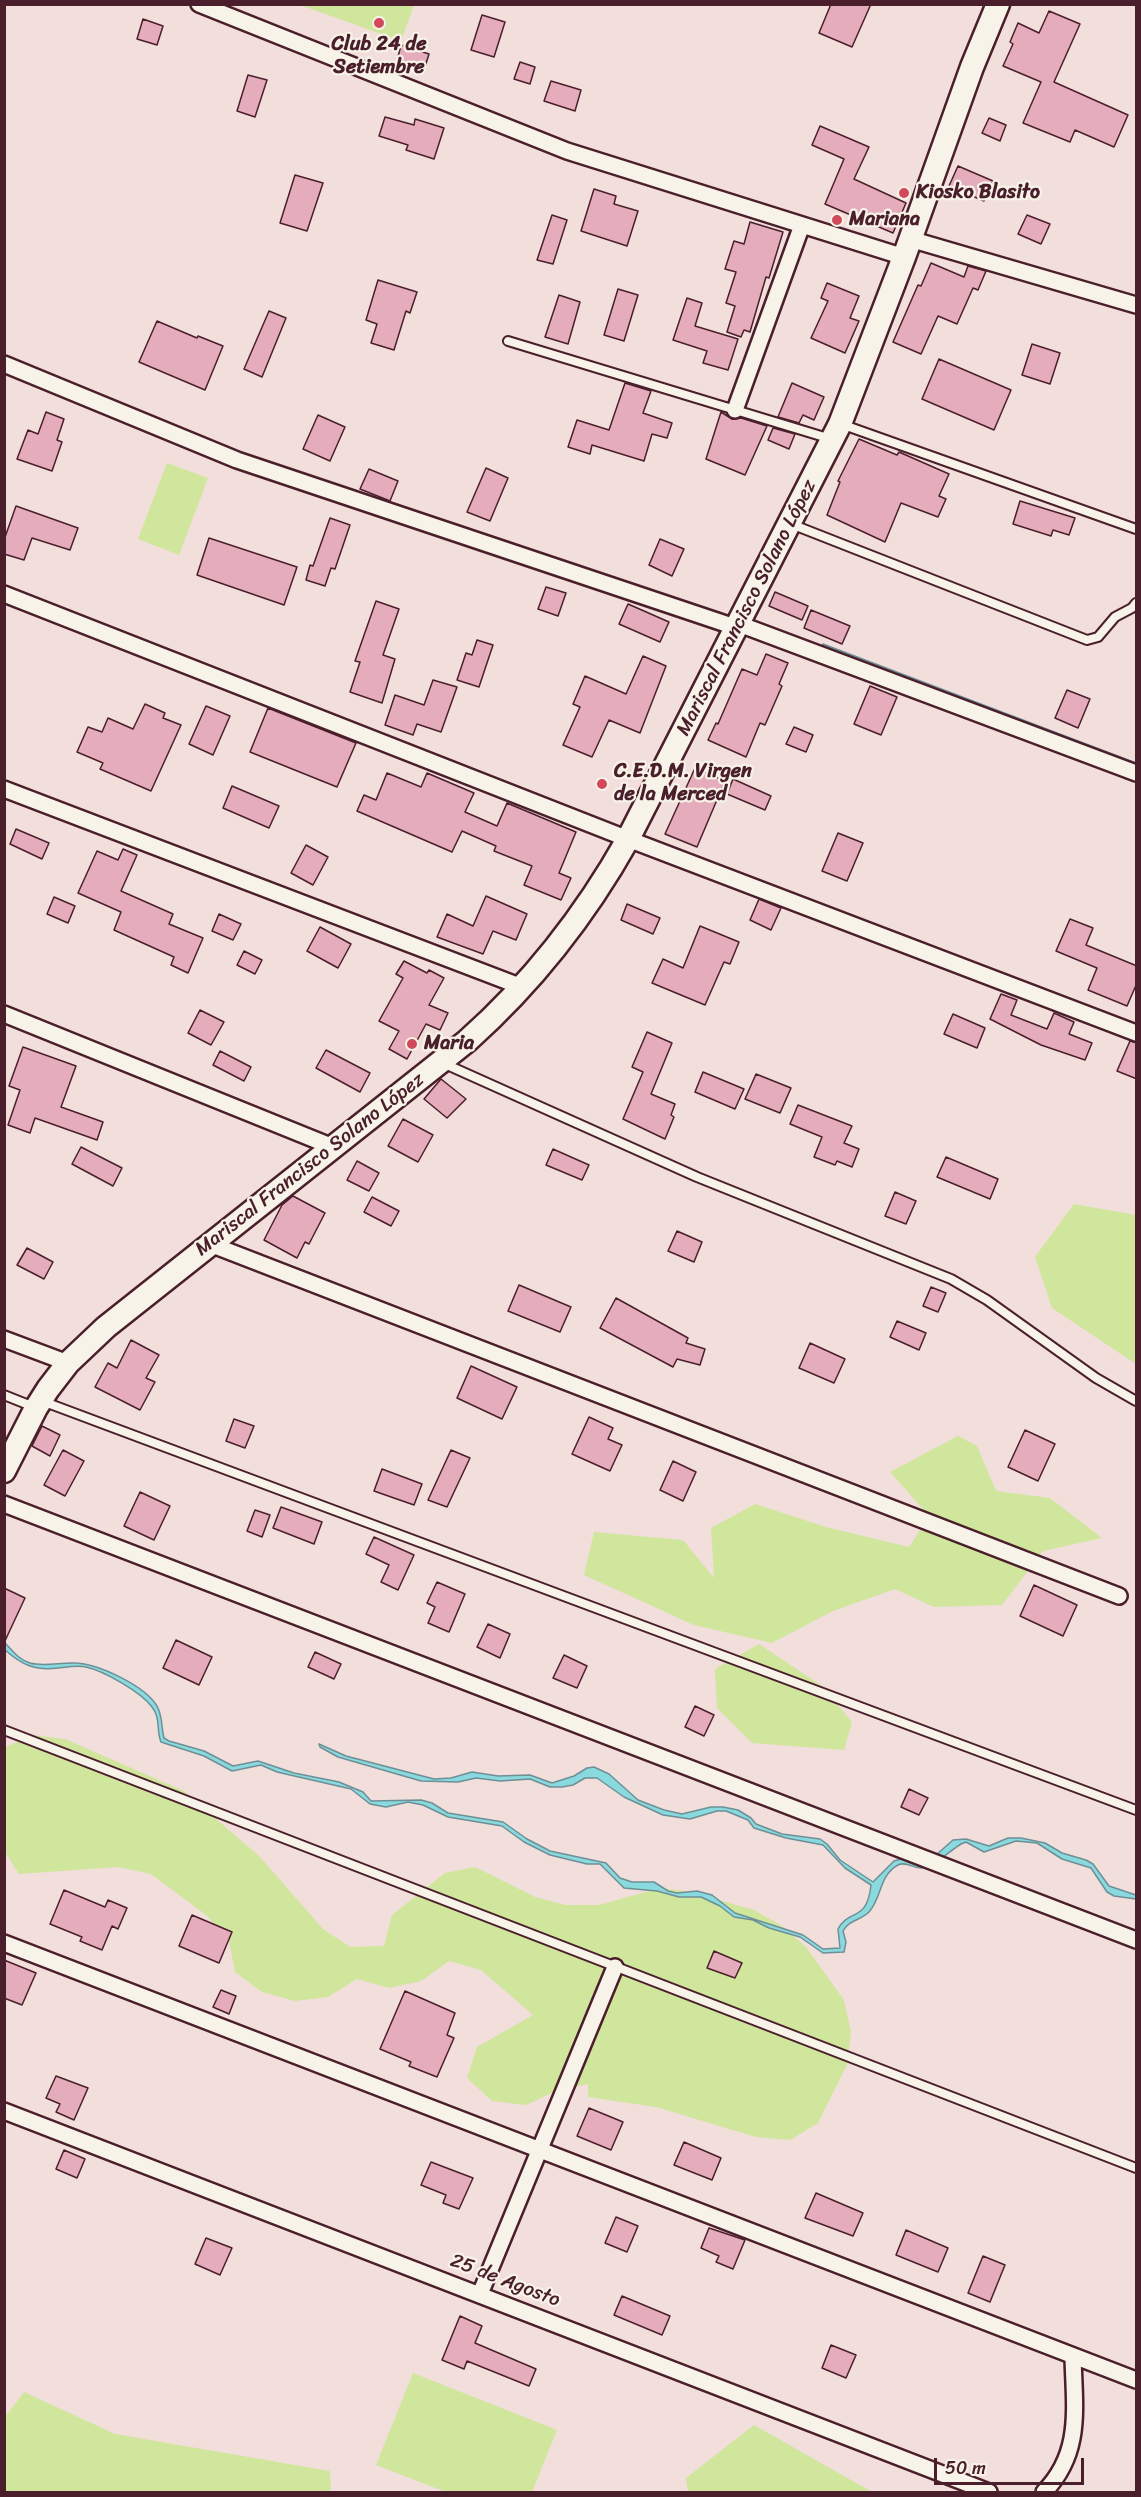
<!DOCTYPE html>
<meta charset="utf-8">
<style>
body{margin:0}
#map{position:relative;width:1141px;height:2497px;overflow:hidden;background:#f2dedb;font-family:Sriracha,sans-serif}
canvas{display:block}
.frame{position:absolute;inset:0;border:6px solid #4a1f2b;pointer-events:none}
.scale{position:absolute;left:934px;top:2458px;width:150px;height:27px;box-sizing:border-box;border:3px solid #4a1f2b;border-top:0;padding-left:8px;font-size:18px;line-height:21px;white-space:nowrap;color:#4a1f2b;-webkit-text-stroke:4px #f7f3e8;paint-order:stroke}
</style>
<div id="map">
<canvas width="1141" height="2497"></canvas>
<div class="frame"></div>
<div class="scale">50 m</div>
</div>
<script>
const ctx = document.querySelector('canvas').getContext('2d');
ctx.lineJoin = 'round';
function fillPath(path, color) { ctx.fillStyle = color; ctx.fill(path, 'evenodd'); }
function trace(path, color, width, dash) { ctx.strokeStyle = color; ctx.lineWidth = width; ctx.lineCap = dash ? 'butt' : 'round'; ctx.setLineDash(dash || []); ctx.stroke(path); }
function label(font, color, halo, rows, align = 'center') {
  ctx.font = font + ' Sriracha,sans-serif'; ctx.lineWidth = 4.5; ctx.setLineDash([]); ctx.textBaseline = 'middle'; ctx.strokeStyle = halo; ctx.fillStyle = color; for (const [text, x, y, turn = 0] of rows) {
    ctx.save(); ctx.translate(x, y); ctx.rotate((+turn || 0) * Math.PI / 180); ctx.textAlign = isNaN(turn) ? turn : align; if (halo) ctx.strokeText(text, 0, 0); ctx.fillText(text, 0, 0); ctx.restore();
  }
}
const green = new Path2D(`
 M300,5H414L401,41Z
 M167,463L208,478L179,555L138,539Z
 M1074,1204L1136,1215V1364L1052,1308L1035,1257Z
 M958,1436L977,1446L996,1491L1050,1498L1102,1538L1043,1551L1002,1605L934,1607L895,1589L833,1611L772,1643L694,1625L584,1575L594,1532L683,1540L714,1578L711,1528L755,1504L826,1527L909,1547L929,1516L890,1472Z
 M759,1644L822,1686L852,1722L844,1750L752,1743L717,1708L715,1669Z
 M32,1735L65,1739L184,1791L259,1856L323,1929L350,1947L384,1946L392,1915L445,1873L475,1867L535,1897L566,1905H599L660,1888L691,1892L754,1910L782,1926L806,1947L844,2000L851,2032L847,2065L818,2123L790,2140L756,2137L656,2107L588,2097V2084L556,2091L526,2105L492,2101L467,2078L477,2047L533,2015L481,1970L449,1961L421,1981L389,1988L357,1979L328,1997L295,2001L262,1992L235,1972L229,1940L206,1915L151,1874L118,1867L19,1874L5,1852L4,1748Z
 M413,2373L557,2430L532,2492H446L376,2465Z
 M24,2392L115,2434L330,2471L331,2492H5V2417Z
 M754,2425L872,2492H688L686,2478Z`);
const water = new Path2D(`
 M823,644L1136,763V765L822,645Z
 M5,1643C13,1651 18,1659 30,1663C44,1667 62,1662 76,1663C99,1664 145,1686 157,1706C163,1717 161,1727 164,1738L169,1741L204,1751L233,1766L258,1761L294,1773L339,1782L363,1792L371,1801L421,1800L432,1803L448,1813L503,1822L527,1839L550,1851L606,1863L620,1878L632,1882H654L668,1891L677,1893L697,1891L712,1895L735,1913L803,1935L823,1949L840,1948L838,1929C849,1908 867,1923 871,1885L845,1868L823,1845L786,1838L754,1828L748,1820L726,1811H717L690,1819L663,1815L624,1797L597,1778H585L573,1785L562,1787H550L530,1779L500,1781L476,1778L458,1782L421,1781L338,1757L320,1747L319,1744L346,1756L434,1779L451,1778L472,1772L498,1776L530,1775L552,1783L574,1776L587,1768L594,1767L609,1774L638,1800L664,1810L682,1814L711,1807H723L738,1810L751,1818L756,1824L782,1834L820,1839L827,1844L840,1860L873,1882L894,1861L901,1859L919,1864L927,1863L953,1840L966,1839L989,1846L1008,1838H1021L1045,1843L1062,1853L1086,1860L1093,1864L1109,1886L1136,1895V1899L1114,1896L1107,1892L1091,1868L1062,1859L1037,1843L1016,1841L984,1852L966,1842L961,1844C951,1850 932,1868 921,1868C913,1868 906,1861 898,1865C879,1875 882,1898 869,1912C861,1920 849,1920 843,1931L846,1942L844,1952L823,1953L800,1937L769,1928L753,1920L734,1917L720,1906L701,1897H679L657,1891L624,1888L600,1864H587L550,1855L524,1842L502,1826L448,1817L423,1805L408,1802L386,1807L370,1804L351,1789L277,1772L261,1765L232,1771L204,1756L161,1742C156,1730 161,1718 152,1707C141,1692 104,1671 86,1667C78,1665 67,1667 58,1668C35,1671 22,1665 5,1650Z`);
const building = new Path2D(`
 M831,4H871L852,47L819,33Z
 M1049,11L1080,24L1054,82L1128,115L1114,147L1075,130L1070,142L1023,123L1041,82L1003,66L1013,44L1010,42L1018,23L1039,33Z
 M482,15L505,22L494,57L471,50Z
 M143,19L163,26L157,45L137,39Z
 M401,45L429,54L424,70L397,61Z
 M520,62L535,67L530,84L514,79Z
 M248,75L267,80L255,117L237,111Z
 M551,81L581,90L575,111L544,101Z
 M385,117L414,125L415,119L444,128L434,159L406,150L408,145L379,136Z
 M989,118L1006,125L1000,141L982,133Z
 M820,126L869,147L854,179L906,203L893,233L825,204L844,159L812,145Z
 M958,166L993,181L984,201L949,186Z
 M295,175L323,183L307,231L280,223Z
 M594,189L616,196L614,204L638,211L627,246L581,231Z
 M552,215L567,220L553,264L537,260Z
 M1027,215L1050,224L1041,244L1018,234Z
 M750,222L783,232L769,278L766,277L750,332L744,330L741,337L727,332L735,306L726,303L736,272L725,269L734,241L744,244Z
 M931,263L964,277L968,266L986,271L978,290L973,288L957,324L938,316L921,354L893,342L918,285L921,286Z
 M378,280L417,292L410,313L406,311L394,350L371,343L377,324L366,320Z
 M827,283L859,296L850,318L859,321L845,353L811,338L828,301L821,298Z
 M618,289L638,295L624,341L604,335Z
 M559,295L580,302L568,344L545,337Z
 M687,298L702,303L695,326L738,339L728,370L703,363L707,351L673,340Z
 M269,311L286,318L262,377L244,369Z
 M157,321L197,338L198,336L223,346L205,390L139,362Z
 M1032,344L1060,353L1050,384L1022,375Z
 M939,359L1011,390L994,430L922,399Z
 M625,383L651,391L643,413L672,423L667,438L652,434L644,461L592,445L590,454L568,447L577,420L609,430Z
 M792,383L824,397L814,420L803,415L799,423L778,417Z
 M46,412L64,419L57,440L62,442L52,471L17,459L28,430L38,434Z
 M721,412L732,419L741,418L767,426L745,475L706,459Z
 M318,415L345,427L330,461L303,449Z
 M773,428L795,434L789,449L768,440Z
 M859,439L897,455L899,452L949,474L939,496L946,499L938,517L901,503L885,542L827,515L840,482L838,481Z
 M486,468L508,478L490,521L467,512Z
 M369,469L398,481L390,501L360,489Z
 M1020,501L1075,518L1069,535L1053,530L1051,536L1013,524Z
 M16,506L78,528L70,550L32,538L24,560L4,554V540Z
 M330,518L350,525L335,569L331,568L325,586L306,580L310,565L313,566Z
 M209,538L297,567L284,605L197,575Z
 M660,539L684,549L672,576L649,565Z
 M546,587L566,593L558,616L538,609Z
 M775,592L808,606L802,620L769,606Z
 M376,601L399,609L383,655L395,659L382,703L350,692L360,662L355,661Z
 M628,604L669,622L660,642L619,624Z
 M811,610L850,626L842,644L804,628Z
 M477,640L493,645L479,687L457,680L466,653L472,655Z
 M766,654L788,663L779,684L782,686L765,725L760,723L746,757L708,740L716,723L718,724L742,669L757,675Z
 M643,656L666,666L640,733L609,720L592,757L563,745L580,707L573,704L585,676L626,694Z
 M433,680L457,687L441,732L417,724L413,735L385,725L395,695L424,705Z
 M870,686L897,697L881,735L854,724Z
 M1067,690L1090,699L1078,728L1055,718Z
 M145,704L165,713L163,718L181,725L151,791L100,769L103,763L77,752L88,727L102,732L108,718L133,729Z
 M206,706L230,716L213,755L189,744Z
 M268,708L356,743L337,787L250,752Z
 M794,727L813,735L806,752L786,744Z
 M695,768L725,781L697,847L665,834Z
 M387,773L421,787L427,773L474,793L465,812L497,826L507,803L576,832L559,873L571,878L561,900L524,885L532,866L494,851L496,846L462,831L452,852L357,811L364,795L376,800Z
 M733,779L771,796L765,810L727,794Z
 M232,786L279,806L269,828L223,808Z
 M16,829L49,843L42,859L10,844Z
 M838,833L863,843L847,881L822,871Z
 M306,845L328,857L313,885L291,873Z
 M123,849L137,855L121,891L173,914L169,924L203,938L188,973L171,965L174,957L114,930L121,912L78,893L97,851L118,860Z
 M486,896L527,914L516,940L493,931L483,954L437,937L447,914L473,926Z
 M54,897L75,906L68,923L47,914Z
 M759,899L781,908L771,930L750,920Z
 M627,904L660,918L653,934L621,920Z
 M219,914L241,924L233,940L212,931Z
 M1070,919L1093,928L1086,945L1137,966V983L1127,1006L1088,990L1097,968L1056,951Z
 M700,926L739,942L730,964L724,962L705,1005L652,983L663,959L683,968Z
 M320,927L351,944L338,968L307,951Z
 M244,951L262,960L255,974L237,965Z
 M404,961L427,973L429,970L444,978L429,1005L448,1013L440,1030L426,1024L407,1059L389,1049L399,1031L379,1021L403,978L396,974Z
 M1001,994L1017,1000L1011,1015L1047,1029L1054,1013L1074,1022L1069,1034L1092,1043L1085,1060L1041,1045L990,1019Z
 M200,1010L224,1022L211,1045L188,1033Z
 M953,1014L985,1028L977,1048L944,1034Z
 M647,1032L672,1043L651,1094L675,1104L671,1115L674,1117L665,1139L623,1119L643,1072L632,1067Z
 M1130,1041L1137,1043V1079L1117,1071Z
 M23,1047L76,1066L61,1107L103,1122L97,1140L35,1118L30,1133L8,1125L20,1090L9,1086Z
 M326,1050L370,1073L360,1092L316,1068Z
 M220,1051L251,1067L244,1081L213,1065Z
 M703,1072L744,1089L735,1109L695,1092Z
 M756,1074L791,1088L780,1113L745,1099Z
 M441,1079L466,1099L447,1118L424,1099Z
 M798,1105L852,1126L844,1143L859,1149L852,1167L837,1161L835,1165L814,1157L822,1137L790,1124Z
 M403,1119L433,1135L418,1162L388,1146Z
 M81,1147L122,1168L113,1186L72,1164Z
 M553,1149L589,1165L582,1180L546,1165Z
 M946,1157L998,1179L990,1199L937,1177Z
 M357,1161L379,1173L369,1191L347,1180Z
 M895,1192L916,1201L906,1224L885,1216Z
 M293,1196L325,1213L309,1244L305,1242L297,1258L264,1240L282,1205Z
 M372,1197L399,1211L391,1226L364,1212Z
 M677,1231L702,1242L694,1262L668,1251Z
 M27,1248L53,1262L44,1279L17,1265Z
 M519,1285L571,1307L560,1332L508,1311Z
 M931,1287L946,1293L938,1312L923,1306Z
 M616,1298L688,1338L686,1343L705,1349L700,1365L677,1359L673,1367L600,1328Z
 M897,1321L926,1333L919,1350L890,1337Z
 M131,1340L159,1355L146,1378L155,1382L140,1410L95,1387L108,1363L117,1368Z
 M810,1343L845,1359L834,1383L799,1368Z
 M471,1366L517,1387L502,1419L457,1398Z
 M589,1417L613,1428L608,1439L622,1445L610,1471L572,1454Z
 M234,1419L254,1426L245,1448L226,1441Z
 M42,1426L60,1435L50,1456L32,1446Z
 M1025,1430L1055,1444L1038,1481L1008,1467Z
 M63,1450L84,1461L65,1496L44,1485Z
 M451,1450L470,1458L447,1507L428,1500Z
 M673,1461L696,1472L683,1501L660,1490Z
 M382,1469L422,1484L414,1505L374,1491Z
 M140,1492L170,1506L154,1540L124,1526Z
 M281,1507L322,1522L314,1544L273,1528Z
 M255,1510L270,1515L262,1537L247,1531Z
 M374,1537L414,1555L398,1590L381,1582L389,1565L366,1554Z
 M437,1582L465,1594L449,1632L428,1623L435,1607L427,1603Z
 M1034,1585L1077,1605L1063,1636L1020,1616Z
 M4,1588L25,1598L4,1643Z
 M488,1624L510,1634L500,1658L477,1647Z
 M176,1640L212,1657L199,1685L163,1668Z
 M315,1652L341,1664L334,1679L308,1667Z
 M564,1655L587,1666L577,1688L553,1678Z
 M695,1706L714,1715L704,1736L685,1727Z
 M909,1789L928,1798L919,1815L901,1807Z
 M64,1890L105,1907L108,1900L127,1908L118,1929L112,1926L102,1950L80,1941L82,1937L50,1924Z
 M192,1915L232,1932L219,1963L179,1946Z
 M714,1951L742,1963L735,1978L707,1968Z
 M4,1960L36,1973L22,2005L4,1998Z
 M221,1990L236,1996L229,2014L213,2007Z
 M405,1991L455,2013L447,2035L454,2038L437,2077L409,2066L411,2062L380,2049Z
 M56,2076L88,2088L74,2120L56,2112L60,2104L46,2098Z
 M589,2108L623,2122L611,2150L577,2136Z
 M684,2142L721,2158L712,2180L674,2165Z
 M64,2150L85,2159L77,2178L56,2169Z
 M431,2162L473,2178L459,2209L443,2203L446,2195L421,2185Z
 M816,2193L863,2213L853,2236L805,2218Z
 M616,2217L638,2226L627,2252L605,2243Z
 M709,2228L745,2240L733,2269L716,2262L719,2256L701,2248Z
 M906,2230L948,2248L938,2272L896,2255Z
 M206,2238L232,2248L220,2275L195,2264Z
 M983,2256L1005,2265L990,2302L968,2293Z
 M622,2296L670,2316L662,2335L614,2315Z
 M460,2316L482,2326L475,2343L536,2369L529,2386L467,2361L464,2369L442,2360Z
 M831,2345L856,2355L846,2378L822,2368Z`);
const lane = new Path2D(`
 M508,341L831,439
 M841,424L1136,529
 M791,524L1087,640L1098,637L1115,617L1132,608L1136,603
 M445,1064L697,1177L951,1279L987,1300L1096,1378L1136,1401
 M4,1395L34,1407
 M42,1401L1136,1810
 M4,1730L1136,2168`);
const street = new Path2D(`
 M199,4L567,151L904,257
 M910,239L1136,305
 M4,364L237,460L738,628
 M735,410L802,225
 M4,594L628,839L1136,1033
 M739,624L1136,773
 M4,789L522,987
 M4,1014L333,1147
 M210,1244L1119,1596
 M4,1339L68,1363
 M4,1504L1136,1940
 M4,1943L1136,2380
 M4,2111L989,2492
 M480,2294L615,1967
 M1044,2492C1083,2452 1074,2407 1073,2356`);
const secondary = new Path2D(`
 M4,1471L36,1408L48,1389L68,1363L106,1327L467,1041C531,984 586,914 628,839L840,424L904,257L972,67L998,4`);
const markers = [
 [379,23,6,"#d1495b"],
 [904,193,6,"#d1495b"],
 [837,220,6,"#d1495b"],
 [602,784,6,"#d1495b"],
 [412,1044,6,"#d1495b"]
];
const poiNames = [
 ["Club 24 de",379,45,"center"],
 ["Setiembre",379,68,"center"],
 ["Kiosko Blasito",916,193],
 ["Mariana",849,220],
 ["C.E.D.M. Virgen",614,772],
 ["de la Merced",614,795],
 ["Maria",424,1044]
];
const streetNames = [
 ["Mariscal Francisco Solano López",747,608,-63],
 ["Mariscal Francisco Solano López",310,1165,-38],
 ["25 de Agosto",505,2281,21]
];
fillPath(green, '#cfe69c');
fillPath(water, '#88dade');
trace(water, '#6f8f96', 1.5);
fillPath(building, '#e5acbc');
trace(building, '#4a1f2b', 1.5);
trace(lane, '#4a1f2b', 12);
trace(street, '#4a1f2b', 20);
trace(secondary, '#4a1f2b', 27);
trace(lane, '#f7f3e8', 8);
trace(street, '#f7f3e8', 15);
trace(secondary, '#f7f3e8', 22);
for (const [x, y, r, color] of markers) { const dot = new Path2D(); dot.arc(x, y, r, 0, 2 * Math.PI); ctx.fillStyle = color; ctx.fill(dot); trace(dot, '#f7f3e8', 2); }
label('bold 20px', '#4a1f2b', '#f7f3e8', poiNames, 'left');
label('20px', '#4a1f2b', '#f7f3e8', streetNames);
</script>
